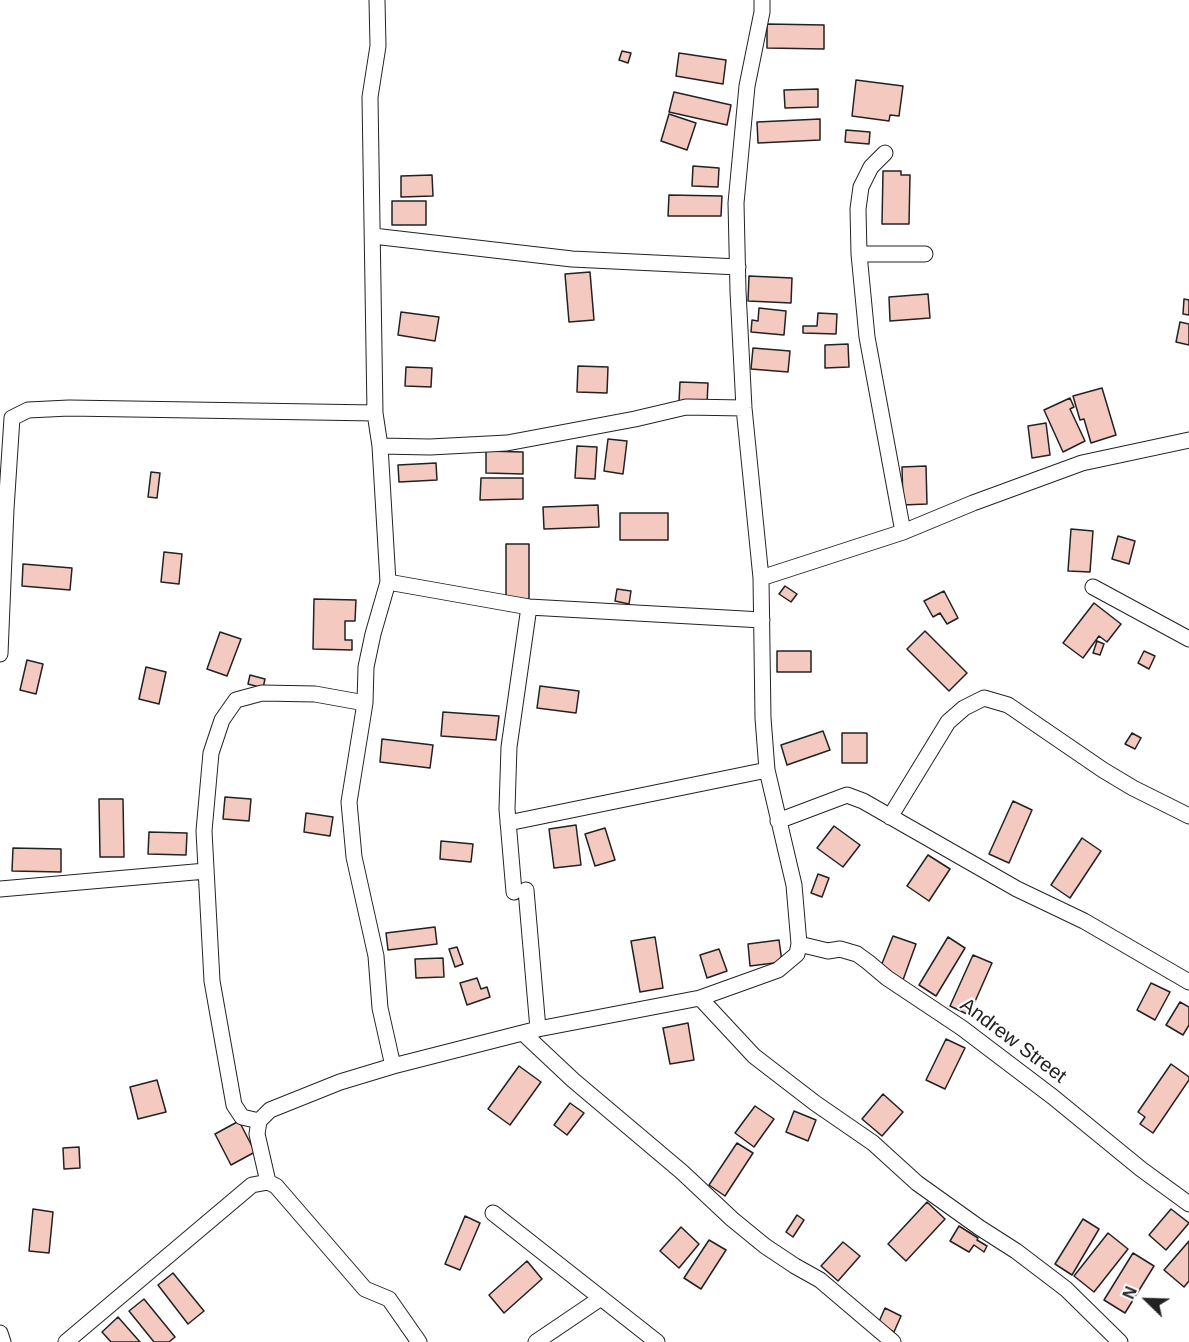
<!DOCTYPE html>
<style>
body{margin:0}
#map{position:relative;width:1189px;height:1342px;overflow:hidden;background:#fff;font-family:Arial,sans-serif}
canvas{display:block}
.north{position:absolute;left:1117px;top:1270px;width:60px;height:60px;-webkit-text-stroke:4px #fff;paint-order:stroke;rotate:293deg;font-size:16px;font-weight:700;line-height:24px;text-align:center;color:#222}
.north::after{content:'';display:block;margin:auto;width:21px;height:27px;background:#222;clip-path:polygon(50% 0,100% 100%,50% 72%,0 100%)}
</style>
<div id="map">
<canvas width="1189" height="1342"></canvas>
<div class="north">N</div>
</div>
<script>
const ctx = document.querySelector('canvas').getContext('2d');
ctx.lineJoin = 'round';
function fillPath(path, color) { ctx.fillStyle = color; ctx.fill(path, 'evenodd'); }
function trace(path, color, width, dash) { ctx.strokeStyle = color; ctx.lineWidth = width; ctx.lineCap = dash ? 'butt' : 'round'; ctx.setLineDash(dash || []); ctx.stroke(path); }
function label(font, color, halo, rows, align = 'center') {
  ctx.font = font + ' Arial,sans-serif'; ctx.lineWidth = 4.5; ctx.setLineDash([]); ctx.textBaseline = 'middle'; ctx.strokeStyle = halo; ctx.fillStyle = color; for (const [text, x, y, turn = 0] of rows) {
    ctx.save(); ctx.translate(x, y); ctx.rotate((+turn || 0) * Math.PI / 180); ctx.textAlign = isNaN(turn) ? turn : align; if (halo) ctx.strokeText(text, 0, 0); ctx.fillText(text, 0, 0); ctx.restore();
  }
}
const building = new Path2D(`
 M767,24L824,25V49L767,48Z
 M622,51L631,53L628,63L619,60Z
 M679,53L726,60L723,84L676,76Z
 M856,80L903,86L899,116L890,115L889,121L852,116Z
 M818,89V107L785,108L784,90Z
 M674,92L731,105L727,125L669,112Z
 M669,114L696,123L687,150L661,141Z
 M820,119V140L758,143L757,122Z
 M846,130L870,132L869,144L845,142Z
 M693,166L719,168L718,187L692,186Z
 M883,171H901V175H910L909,224H882Z
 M432,175L433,196L401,197V176Z
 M669,195L722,196L721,216H668Z
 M392,201H426V225H392Z
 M590,272L594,320L569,322L565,274Z
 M749,276L792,278L791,303L748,301Z
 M928,294L930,318L890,321L889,297Z
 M1184,299L1189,300V315L1183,314Z
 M759,308L786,311L784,335L751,332L752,320L758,321Z
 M401,312L439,317L435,341L398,335Z
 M818,313L837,314L836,334L803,333V326H817Z
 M1180,322L1189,324V345L1176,342Z
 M848,344L849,367L825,368V345Z
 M753,348L790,351L788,372L751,369Z
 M578,366L608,367L607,393L577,392Z
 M406,367L432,368L431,387L405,386Z
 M680,382L708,383L707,404L679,402Z
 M1102,388L1116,435L1091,443L1084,419L1080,420L1073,396Z
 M1070,398L1074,407L1070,409L1085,441L1063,452L1044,410Z
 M1046,423L1050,455L1032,458L1028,426Z
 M608,439L627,441L623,474L604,471Z
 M577,446L597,447L595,479L575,478Z
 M486,451L523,452V474L486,473Z
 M436,463L437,480L399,482L398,465Z
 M926,466L927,504L903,505L902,467Z
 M151,472L160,473L157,498L148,497Z
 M481,478H523V499L480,500Z
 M598,505L599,527L544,529L543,507Z
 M620,513H668V540H620Z
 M1071,529L1093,531L1090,572L1068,571Z
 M1118,536L1135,541L1129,564L1112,559Z
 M506,544H529V599L506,600Z
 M164,552L182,554L179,584L161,582Z
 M23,564L72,568L70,590L22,586Z
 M785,586L797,594L791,602L779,594Z
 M617,589L631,591L629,604L615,601Z
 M944,591L958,618L947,624L940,613L933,617L924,601Z
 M314,599L356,600L355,621H345V640H352V650L313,649Z
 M1094,603L1121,624L1107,642L1099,636L1083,658L1063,643Z
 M925,631L967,673L949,691L907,649Z
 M220,632L241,639L227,676L207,669Z
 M1097,641L1104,644L1100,655L1093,653Z
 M777,651H811V672H777Z
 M1144,651L1155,656L1149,669L1138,663Z
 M27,660L43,664L36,694L20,690Z
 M146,667L166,672L159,704L139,699Z
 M250,675L265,679L263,688L248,684Z
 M540,686L579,691L576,713L537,708Z
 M443,712L499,716L496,740L441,736Z
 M823,731L830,750L787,765L781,745Z
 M842,733H867V763H842Z
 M1132,733L1141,738L1135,749L1125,744Z
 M382,739L433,745L430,768L380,762Z
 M225,797L251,799L249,821L223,819Z
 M99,799H123L124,857H100Z
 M1013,801L1032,810L1009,863L989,854Z
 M306,813L333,817L330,836L304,832Z
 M576,825L581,865L554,868L549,829Z
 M834,826L860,845L843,867L817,848Z
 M605,828L615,860L595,866L585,834Z
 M149,832L187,833L186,855L148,854Z
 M1082,838L1101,851L1070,898L1051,885Z
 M441,841L473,844L471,862L440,859Z
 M13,848L61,849V872L12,871Z
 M928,855L950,869L929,901L907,886Z
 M818,874L829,878L822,897L811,893Z
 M435,927L437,944L388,950L386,933Z
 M893,936L916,944L903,980L879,971Z
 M655,937L663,988L640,992L631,941Z
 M948,937L965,948L936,996L919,985Z
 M779,940L782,962L750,966L748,944Z
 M457,947L463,964L455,967L449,949Z
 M719,949L727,971L707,978L700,955Z
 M973,955L992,963L969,1015L950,1006Z
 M443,958L444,977L416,978L415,959Z
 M477,978L481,989L487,987L490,997L467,1005L460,983Z
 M1151,983L1170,992L1155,1020L1137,1010Z
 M1180,1002L1189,1007V1025L1183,1035L1166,1025Z
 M688,1023L694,1060L670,1064L663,1028Z
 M946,1039L965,1048L945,1089L926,1080Z
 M1171,1064L1189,1077V1080L1153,1133L1140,1124L1145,1117L1138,1112Z
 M519,1066L541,1082L510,1125L488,1109Z
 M157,1080L166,1112L138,1119L130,1087Z
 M883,1094L903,1112L882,1136L862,1119Z
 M570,1103L584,1113L567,1135L554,1125Z
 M755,1106L774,1119L754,1147L735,1133Z
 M794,1111L816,1120L808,1141L786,1132Z
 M239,1121L255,1152L231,1165L215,1134Z
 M737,1143L753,1153L725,1196L709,1185Z
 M79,1147L80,1168L64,1169L63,1148Z
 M927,1202L945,1219L906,1261L888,1244Z
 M33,1209L53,1212L49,1253L29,1251Z
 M1171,1209L1189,1223L1166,1250L1149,1235Z
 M797,1215L804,1220L793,1237L786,1232Z
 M465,1216L480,1223L460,1270L445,1264Z
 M1083,1219L1099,1229L1072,1275L1055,1264Z
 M959,1226L978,1238L977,1240L987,1246L984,1252L974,1245L969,1252L950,1241Z
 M681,1227L699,1244L679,1268L660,1251Z
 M1108,1233L1128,1249L1094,1292L1074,1276Z
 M709,1240L726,1250L701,1289L684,1278Z
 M1189,1241V1281L1184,1287L1164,1270Z
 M843,1242L860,1256L838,1281L821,1266Z
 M1133,1253L1154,1266L1125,1313L1104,1300Z
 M527,1261L542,1279L504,1313L489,1295Z
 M173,1273L204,1311L188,1324L158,1285Z
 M144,1299L175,1337L169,1342H154L129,1311Z
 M885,1308L901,1316L894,1332L878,1324Z
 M118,1317L140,1342H111L102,1332Z`);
const minor = new Path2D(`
 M377,0L378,46L370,97L375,413L380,446L430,447L507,443L635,419L686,407L744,408
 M885,153L871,167L861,187L858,209L859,254L867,337L903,532
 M373,236L572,259L738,267
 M859,254H925
 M380,446L388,582L373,634L366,667L365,703L349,802L354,857L376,956L380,1008L393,1066
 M761,578L903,532L973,503L1082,463L1189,440
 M388,582L529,607L762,620
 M1093,587L1189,639
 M0,654L6,509L12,418L28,410L69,408L375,413
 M890,817L948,722L964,708L984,698L1008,705L1103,770L1133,788L1189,816
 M778,821L847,795L863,801L1017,889L1084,921L1189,982
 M508,823L767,770
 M0,889L206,871
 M526,890L538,1029
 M514,892L507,809L509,747L529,607
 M799,944L828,951L840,949L857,954L868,962L887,978L962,1028L1053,1097L1141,1169L1189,1204
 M700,998L754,1056L815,1103L873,1143L917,1183L980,1228L1016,1251L1066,1289L1120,1342
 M523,1033L573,1080L682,1172L732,1219L765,1246L795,1266L820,1280L893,1342
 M259,1121L242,1117L234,1105L212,981L204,831L211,753L222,720L236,700L262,693L315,694L365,703
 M268,1182L257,1134L259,1121L270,1110L340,1082L393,1066L538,1029L700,998L778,970L797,954L799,944L794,885L767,770L763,718L761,578L744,408L738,291L736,203L747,86L762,12V0
 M493,1213L657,1342
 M0,1333L3,1342
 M66,1342L252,1185L268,1182L276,1186L365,1289L389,1299L419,1342
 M536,1342L601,1298`);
const streetNames = [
 ["Andrew Street",1013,1041,37]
];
fillPath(building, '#f3c9c0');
trace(building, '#222', 1.5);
trace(minor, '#222', 17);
trace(minor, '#fff', 15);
label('20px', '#222', '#fff', streetNames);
</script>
